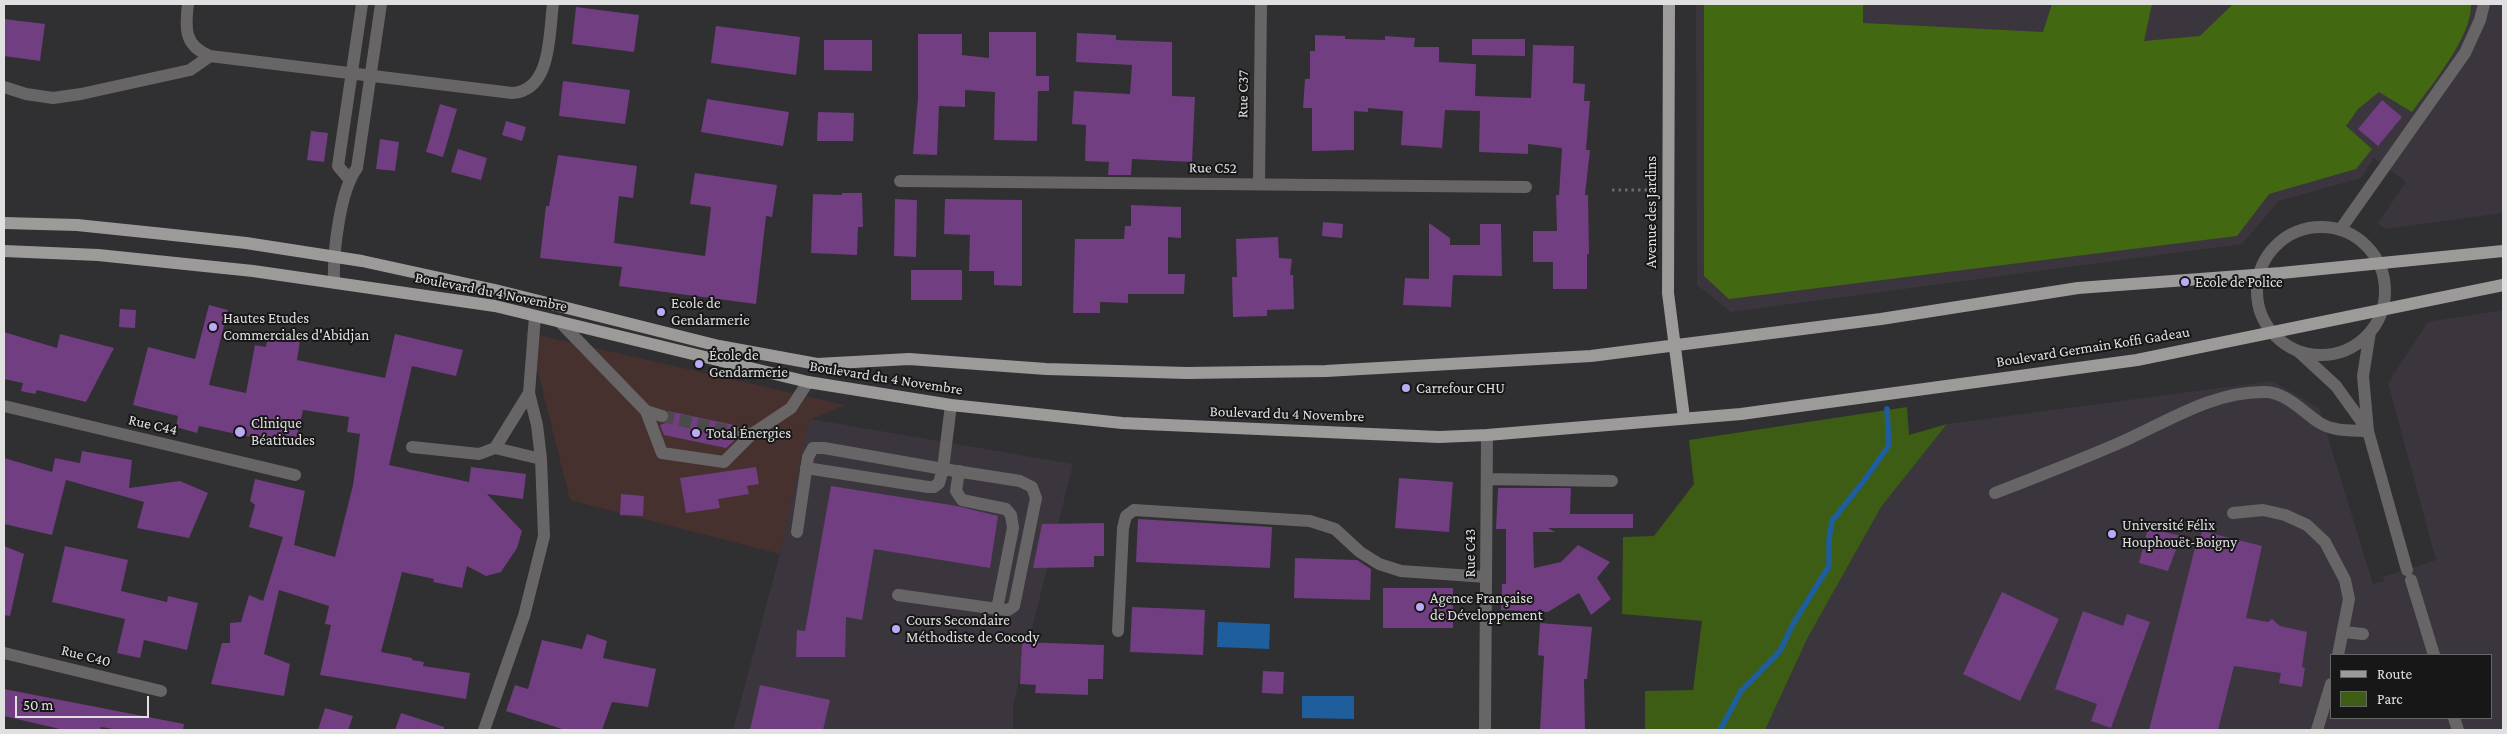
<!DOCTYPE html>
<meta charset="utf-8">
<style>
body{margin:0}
#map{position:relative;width:2507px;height:734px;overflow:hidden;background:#302f31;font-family:"Crimson Pro",serif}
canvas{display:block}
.frame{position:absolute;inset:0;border:5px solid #e1e0e1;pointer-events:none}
.legend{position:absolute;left:2330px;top:654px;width:162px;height:65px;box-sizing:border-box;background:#181718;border:1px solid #686768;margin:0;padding:6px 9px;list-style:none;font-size:15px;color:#e1e0e1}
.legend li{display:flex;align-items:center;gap:10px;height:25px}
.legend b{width:25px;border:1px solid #686768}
.scale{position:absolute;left:15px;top:696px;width:134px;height:22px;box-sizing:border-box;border:2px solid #e1e0e1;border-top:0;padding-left:6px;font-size:15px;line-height:18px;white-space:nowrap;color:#e1e0e1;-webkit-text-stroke:4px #181718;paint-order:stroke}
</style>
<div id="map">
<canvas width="2507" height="734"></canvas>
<div class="frame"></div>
<ul class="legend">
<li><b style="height:6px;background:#9d9a9a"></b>Route</li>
<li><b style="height:14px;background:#3d5d14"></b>Parc</li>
</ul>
<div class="scale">50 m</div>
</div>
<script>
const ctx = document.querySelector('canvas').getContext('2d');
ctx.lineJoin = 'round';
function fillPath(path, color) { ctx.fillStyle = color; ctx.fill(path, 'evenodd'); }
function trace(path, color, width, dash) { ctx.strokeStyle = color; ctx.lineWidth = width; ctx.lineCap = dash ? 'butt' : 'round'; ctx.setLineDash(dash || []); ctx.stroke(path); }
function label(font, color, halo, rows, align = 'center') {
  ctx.font = font + ' "Crimson Pro",serif'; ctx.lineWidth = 4; ctx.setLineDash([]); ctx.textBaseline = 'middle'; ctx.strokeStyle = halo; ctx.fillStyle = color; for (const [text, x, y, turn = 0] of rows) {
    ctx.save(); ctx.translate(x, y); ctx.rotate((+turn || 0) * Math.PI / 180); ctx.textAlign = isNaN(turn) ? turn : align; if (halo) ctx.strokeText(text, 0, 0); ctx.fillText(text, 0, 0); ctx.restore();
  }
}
const commercial = new Path2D(`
 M525,332L845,405L810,420L780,554L570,500L538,372Z`);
const built = new Path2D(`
 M1696,4H2503V213L2385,229L2378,223L2406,182L2374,158L2361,178L2279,201L2242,244L1731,312L1697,285Z
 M2503,310V730H1765L1808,637L1881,507L1947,424L2272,381L2319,408L2373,584L2384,581L2383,577L2436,560L2388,383L2428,322ZM2331,655H2491V718H2331Z
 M810,419L1073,464L1013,705V730H733L780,554Z`);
const green = new Path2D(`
 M1907,407L1909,435L1947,424L1881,507L1808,637L1765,730H1645V691L1693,690L1702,621L1622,614L1623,537L1654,536L1694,484L1689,440Z`);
const forest = new Path2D(`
 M1704,4H1863V23L2043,32L2052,4H2152L2144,41L2200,36L2233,4H2471C2472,37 2431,85 2412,112L2379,92L2358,109L2346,126L2372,149L2356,169L2269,194L2237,236L1729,299L1704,276Z`);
const water = new Path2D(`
 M1218,622L1270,624L1269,649L1217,647Z
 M1302,696H1354V719L1302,718Z`);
const stream = new Path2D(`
 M1720,730L1741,691L1780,651L1793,624L1829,566V539L1832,521L1866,478L1889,445L1887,409`);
const building = new Path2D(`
 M576,7L639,15L634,52L572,44Z
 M4,19L45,24L40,61L4,56Z
 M716,26L800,37L796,75L711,63Z
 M989,32H1036V76H1049V91H1038L1037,141L994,140L995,92L965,90V107L939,106L937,155L913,154L918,98V34H962V55L989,58Z
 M1077,33L1116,35V40L1172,42V96L1195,97L1192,162L1132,159L1131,175H1108L1109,162L1085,161L1086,125L1072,124L1074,91L1130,94L1132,65L1076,62Z
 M1315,35L1345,36V39L1385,40V36L1415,38L1414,47H1439V62L1476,64L1475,96L1531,98L1533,45L1574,46L1573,83L1585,84L1584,101H1590L1586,150H1590L1585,195H1588L1589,254H1587V289H1553V262H1533V231H1557L1556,195H1559L1562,148L1528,144V154L1479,152L1480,111L1445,110L1442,148L1401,145L1403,111L1368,108V112L1354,111V150L1312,151V108H1303L1305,79H1310V51H1315Z
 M1472,39H1525V56L1472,55Z
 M824,40H872V71L824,70Z
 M563,81L630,90L625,124L559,116Z
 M707,99L789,112L783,146L701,132Z
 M2382,100L2402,117L2378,146L2358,129Z
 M440,104L457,109L443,157L426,152Z
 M818,112L854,113L853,141H817Z
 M506,121L526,127L522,141L502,135Z
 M311,131L328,133L324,162L307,160Z
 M380,139L399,142L395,171L376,169Z
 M458,149L487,158L481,180L451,172Z
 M558,155L637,166L633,198L619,196L614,243L705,256L711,207L690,204L695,173L777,185L772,217L766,216L756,304L619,286L622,267L540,258L546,206H549Z
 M842,193H862L863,227H858L857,255L811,253L813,194L842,195Z
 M895,199L917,200L916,257L894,256Z
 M945,199L1022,200V286L994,285V271H969L970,235L944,234Z
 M1131,205L1181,207V238L1168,237V274H1185L1184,294H1128V303L1100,302V313H1073L1075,239H1124L1125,226H1131Z
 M1323,222L1343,224L1342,238L1322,236Z
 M1429,223L1450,238V245H1480V224H1501L1502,276L1453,275L1451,307L1403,305L1405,278L1429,279Z
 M1278,237L1279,258L1292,259L1290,275H1293L1294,309L1267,310V316L1233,317L1232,277H1237L1236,239Z
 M911,270H962V300H911Z
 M209,305L228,310L209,385L246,393L255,345L266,347L268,336L300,341L297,360L385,378L395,334L463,350L456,376L412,366L389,465L469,482L471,467L526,474L523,499L487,494L522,531L517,548L501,572L486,576L467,566L462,588L433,582L434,579L402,572L381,652L412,658V660L424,662L423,666L470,673L466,699L320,675L331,625L325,624L329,606L279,590L264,654L290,664L284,696L211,684L222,643H230V623L241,622L249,595L263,601L283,537L249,527L255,505L250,501L255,479L305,491L294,545L335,557L353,485L360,434L347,432L349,417L303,410L295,444L255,435V438L199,426L197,433L176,427L178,416L133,405L148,347L195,359Z
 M120,309L136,310L135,328L119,327Z
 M4,332L57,348L60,334L114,348L86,402L37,390L35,394L21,391L23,383L4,379Z
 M668,411L734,425L730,428L728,433L734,441L726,448L664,435L660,425L668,422L670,418Z
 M82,451L132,460L129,488L180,481L208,493L189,538L137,528L144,502L66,480L52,535L4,524V458L52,472L55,458L80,463Z
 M756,467L759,484L747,486L749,494L718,499L720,508L686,513L680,478Z
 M1399,478L1453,482L1449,532L1395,528Z
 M831,486L957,506L998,516L990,568L874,549L862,620L846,617L845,657H796L797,630L805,631Z
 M1498,488H1571L1570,514H1633V528H1548L1555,532H1533L1534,568L1561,562L1578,545L1610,562L1597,578L1611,599L1591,615L1579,593L1548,612L1501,610L1502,584H1506V529H1496Z
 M621,494L644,496L643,516L620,515Z
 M1138,519L1272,527L1270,568L1136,562Z
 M1104,523V556H1094V567L1033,568L1042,524Z
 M2148,528L2181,536L2168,571L2139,563Z
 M2202,531L2262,546L2246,618L2268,622L2272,619L2280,626L2307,632L2302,667L2305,668L2302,687L2279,683L2281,673L2234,666L2218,730H2149L2197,540L2199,541Z
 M4,546L24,554L10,616L4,615Z
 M65,546L128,560L121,591L167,602L168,596L198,603L187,650L144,640L140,658L117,653L125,619L52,602Z
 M1295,558L1357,560L1371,569L1370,600L1294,598Z
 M1383,588H1453V628H1383Z
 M2002,592L2059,619L2020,701L1963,674Z
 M1132,607L1205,610L1203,655L1130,652Z
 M2083,611L2123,626L2127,614L2150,622L2111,728L2091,721L2097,704L2055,689Z
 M1540,623L1592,627L1587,679H1584L1585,730H1540L1544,656L1538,655Z
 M587,634L607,641L603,658L656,669L648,707L612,702L602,730H565L506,711L515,685L528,689L542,640L582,649Z
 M1022,642L1104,645L1103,679H1088V695L1035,693L1036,685L1020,684Z
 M1263,671L1284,672L1283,694L1262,693Z
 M760,685L830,700L823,730H750Z
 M4,689L184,724L183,730H119L101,727L100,730H64L4,716Z
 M325,708L353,716L348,730H318Z
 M401,713L444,727V730H395Z`);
const minorTunnel = new Path2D(`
 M662,416L736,433`);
const path = new Path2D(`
 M1612,190H1655`);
const minor = new Path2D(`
 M188,4C185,28 184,46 210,56L512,93C552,91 549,33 553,4
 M4,87L26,94L53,98L81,94L190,70L210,56
 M349,179L338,166L362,4
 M900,181L1526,187
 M1259,184L1261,4
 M2257 291a64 64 0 1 1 128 0a64 64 0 1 1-128 0Z
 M2340,230L2465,53L2480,20L2484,4
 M334,281C333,252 340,190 357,168L381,4
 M559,321L646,411L662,453L724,462L752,434L791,408L808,382
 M2370,332L2363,376L2368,431L2407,570
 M2298,351L2336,386L2367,429
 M4,406L295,475
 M646,411L662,416
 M736,433L752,434
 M412,447L479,454L495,448L529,393
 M495,448L541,459
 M806,468L928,487H934L939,483L943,469L1020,481L1032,487L1036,498L1014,606L1008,610L997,609L898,595
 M959,471L956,491L962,500L1006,509L1011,515L1013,528L997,609
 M1487,479L1612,481
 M1995,493C2039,476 2083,459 2126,440C2170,420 2215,391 2265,392C2286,392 2304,413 2320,423C2334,432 2353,430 2368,431
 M2233,513L2263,510L2285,515L2307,525L2325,542L2345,580L2349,599L2338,655
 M797,532L808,457L813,448H824L943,469L951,405
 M2411,580L2434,655
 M1118,631L1123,528L1126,516L1134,510L1310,521L1335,529L1360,552L1379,564L1401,571L1486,577
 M2344,632L2363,634
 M4,653L161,691
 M2454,718L2458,730
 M484,730L524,616L544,536L541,459L537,425L529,393L535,316
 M1485,730L1487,435
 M2317,730L2331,684`);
const major = new Path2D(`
 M1669,4L1668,293L1684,418
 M4,223L77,225L164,234L246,243L362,261L495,290L719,346L817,364L909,359L1046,369L1187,373L1326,371L1591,356L1881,319L2078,288L2281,273L2503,251
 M4,251L98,255L253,271L495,306L808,382L951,405L1122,423L1439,437L1487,435L1741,414L2137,360L2503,285`);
const markers = [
 [2185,282,5,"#bbaaf6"],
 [661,312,5,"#bbaaf6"],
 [213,327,5,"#bbaaf6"],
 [699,364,5,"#bbaaf6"],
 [1406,388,5,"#bbaaf6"],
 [240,432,6,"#bbaaf6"],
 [696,433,5,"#bbaaf6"],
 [2112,534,5,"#bbaaf6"],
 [1420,607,5,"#bbaaf6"],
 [896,629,5,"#bbaaf6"]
];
const streetNames = [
 ["Rue C37",1243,94,-89],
 ["Rue C52",1213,168,1],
 ["Avenue des Jardins",1651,212,-90],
 ["Boulevard du 4 Novembre",491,292,11],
 ["Boulevard Germain Koffi Gadeau",2093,347,-9],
 ["Boulevard du 4 Novembre",886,378,9],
 ["Boulevard du 4 Novembre",1287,414,2],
 ["Rue C44",153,425,13],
 ["Rue C43",1470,553,-90],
 ["Rue C40",86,656,14]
];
const poiNames = [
 ["Ecole de Police",2195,282],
 ["Ecole de",671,303],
 ["Gendarmerie",671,320],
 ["Hautes Etudes",223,318],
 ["Commerciales d'Abidjan",223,335],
 ["École de",709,355],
 ["Gendarmerie",709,372],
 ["Carrefour CHU",1416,388],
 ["Clinique",251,423],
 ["Béatitudes",251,440],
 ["Total Énergies",706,433],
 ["Université Félix",2122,525],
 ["Houphouët-Boigny",2122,542],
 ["Agence Française",1430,598],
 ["de Développement",1430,615],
 ["Cours Secondaire",906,620],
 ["Méthodiste de Cocody",906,637]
];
fillPath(commercial, '#46312f');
fillPath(built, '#3b363d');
fillPath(green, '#3d5d14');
fillPath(forest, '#436812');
fillPath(water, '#1e5e9c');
trace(stream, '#1e5e9c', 5.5);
fillPath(building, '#703e81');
trace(minorTunnel, '#4b4a4b', 12, [12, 6]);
trace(path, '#6b6a6c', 3, [2.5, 4]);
trace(minor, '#676565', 12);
trace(major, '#9d9a9a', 12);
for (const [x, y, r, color] of markers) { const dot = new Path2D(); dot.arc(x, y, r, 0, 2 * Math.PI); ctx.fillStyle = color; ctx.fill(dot); trace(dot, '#181718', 2); }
label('15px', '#e1e0e1', '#181718', streetNames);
label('15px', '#e1e0e1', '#181718', poiNames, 'left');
</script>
